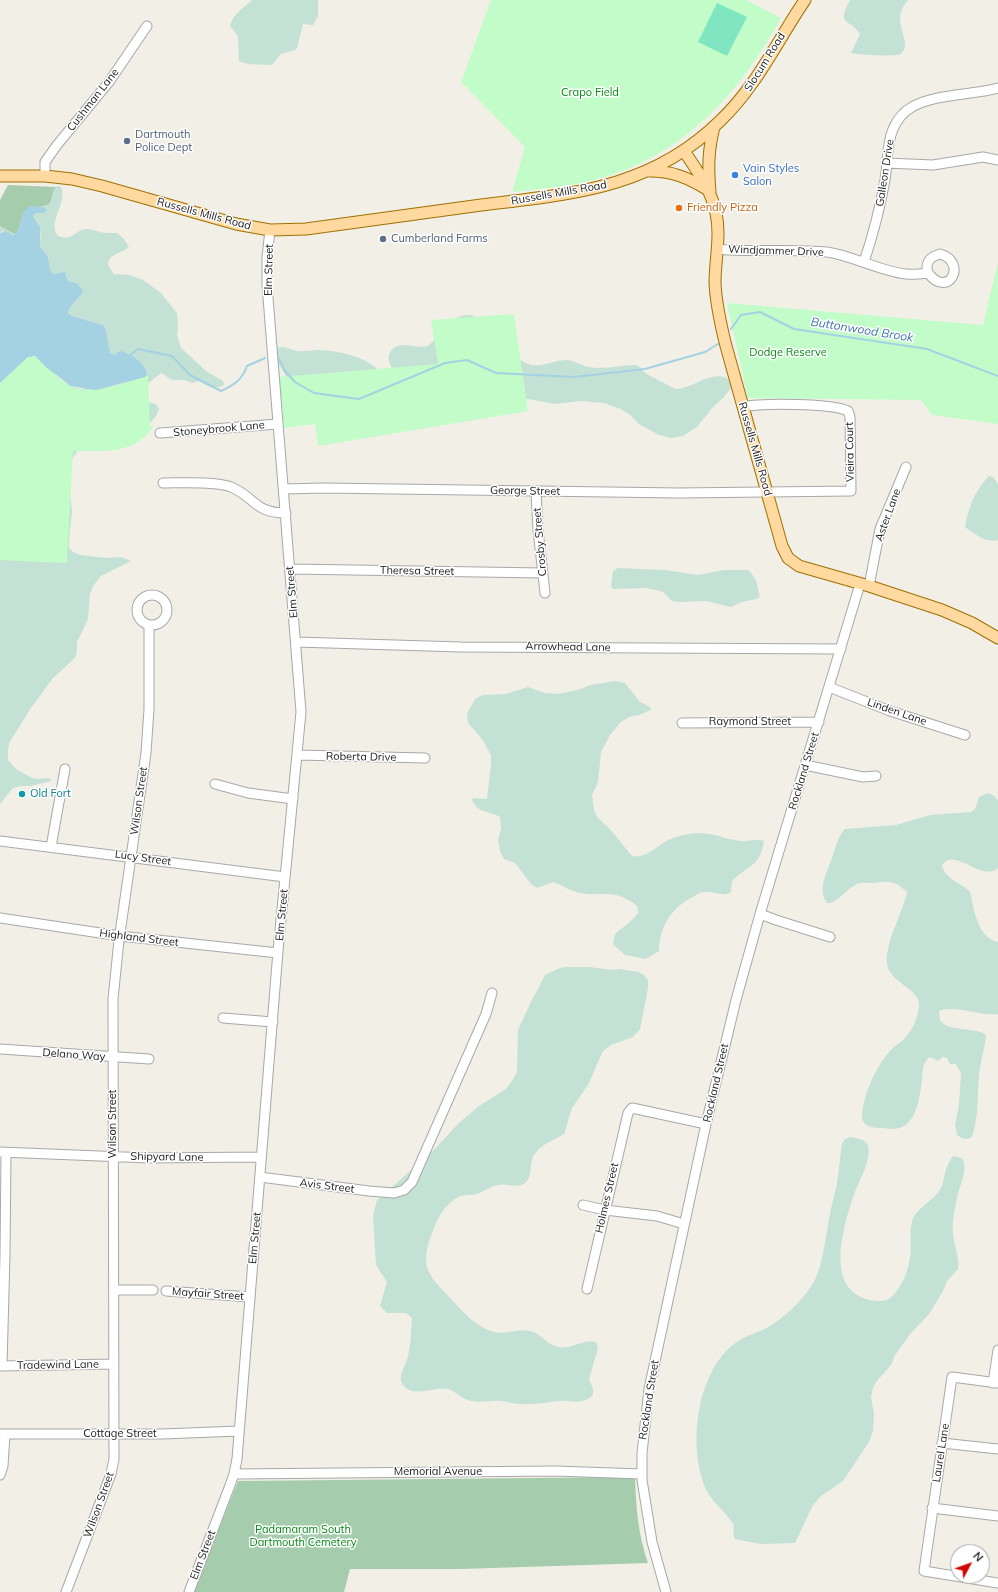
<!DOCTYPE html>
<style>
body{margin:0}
#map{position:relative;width:998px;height:1592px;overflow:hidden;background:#f2efe7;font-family:Mulish,sans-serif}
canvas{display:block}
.north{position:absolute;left:950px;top:1544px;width:40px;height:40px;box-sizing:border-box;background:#fff;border:1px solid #a6a6a6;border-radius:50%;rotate:49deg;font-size:11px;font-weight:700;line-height:16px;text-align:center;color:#212121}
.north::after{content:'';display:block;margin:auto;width:14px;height:18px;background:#d20800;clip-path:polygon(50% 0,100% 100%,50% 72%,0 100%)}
</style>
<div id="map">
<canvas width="998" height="1592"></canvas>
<div class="north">N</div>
</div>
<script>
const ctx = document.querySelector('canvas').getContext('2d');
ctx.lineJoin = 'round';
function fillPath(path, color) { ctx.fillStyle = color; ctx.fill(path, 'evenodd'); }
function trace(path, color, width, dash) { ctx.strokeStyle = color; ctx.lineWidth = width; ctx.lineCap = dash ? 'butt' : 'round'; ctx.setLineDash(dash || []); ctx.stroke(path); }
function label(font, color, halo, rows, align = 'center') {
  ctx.font = font + ' Mulish,sans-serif'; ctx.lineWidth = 3; ctx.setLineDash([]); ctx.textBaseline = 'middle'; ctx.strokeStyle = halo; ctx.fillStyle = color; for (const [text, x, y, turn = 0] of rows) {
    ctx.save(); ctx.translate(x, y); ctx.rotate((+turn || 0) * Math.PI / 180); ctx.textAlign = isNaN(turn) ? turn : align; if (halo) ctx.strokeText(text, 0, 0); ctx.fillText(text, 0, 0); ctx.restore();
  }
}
const wetland = new Path2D(`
 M252,0H318V16L313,25L303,24L297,48L295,50L281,54L272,65L248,64L239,61L238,36L230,26C234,12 242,10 252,0Z
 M850,0H908C894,17 902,24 905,43V48L901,54C893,57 860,55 851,53L860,34C849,17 836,27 850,0Z
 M60,186C70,200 46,222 58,236C73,242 74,230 86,229C92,229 99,232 105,233C109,233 113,233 117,233L124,239L129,247C119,255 98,256 114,274L130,275L143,280L161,293L177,313L178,329L177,335L181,348L206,371L223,381L224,385C214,390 208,386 199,381L192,383L184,380H172L161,373L146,385L147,402C153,403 157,403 159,409L156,416L146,428L78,450L70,462L69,487L72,511L69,540V548L73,552L80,555L108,558L121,557L131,561L101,576L93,586L90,594L88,619L77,642V650L75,658L53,678L31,708L9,743L8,751V760L16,769L32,778L37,779L50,778L51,781L31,786H21L13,788L0,804V383L10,375L41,361C49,370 59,380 70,385C86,395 121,386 137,378L120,351L114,355L110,353L103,325L72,316L68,313L71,306L82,294L76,283L68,281L66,279L67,275L54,274L50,270L48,256L40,247C41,233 42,227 33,216L36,213H44L24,211L18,231L13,235L2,231L0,233V207L53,187Z
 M470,315C494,321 505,353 526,363C540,370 554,359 568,360C575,361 582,366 589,367C604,370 620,365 635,365C641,366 642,371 647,374C650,376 675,389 677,389C694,388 716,366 732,382L731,388L724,397L713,407L697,427L683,436L671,438L659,435L639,424L630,415L621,409L604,403L581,401L555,404L523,398L291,392L285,374L274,357L277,348C285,345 289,350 297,351C305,352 312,350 319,350C340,351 369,357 382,374L397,375C392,367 384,359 392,350C400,340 417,349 428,346C444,333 446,316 470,315Z
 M989,476L993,477L998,484V540C985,543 975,534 965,527C968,508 975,490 989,476Z
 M618,568L665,570L698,575L724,570H748L751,573L756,580L760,597L756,599L742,602L731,607L706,601L678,602L672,601L663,592L656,590L645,588L613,589L611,586L613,571Z
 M616,681L625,683L640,702L650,707L651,710L639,715L629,717L621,722L610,735L601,752L598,782L592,795L594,810L598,818L609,828L632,856C648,859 659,843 673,838C684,834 698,832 710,834C720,836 730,840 740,841C748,842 756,838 764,841C760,867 748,865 732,881L731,892C722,898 714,890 704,892C701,892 696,895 693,897C672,907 659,927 659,951L646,959L625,955L613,944L615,934L632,920L638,913L637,906C616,888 602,897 580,893C570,891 562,885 553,882L537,888L531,884L515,863L504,859L500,851L498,840L501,829L500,817C490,811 476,813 472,799L474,798L487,799L491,765V755L482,739L468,723L467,714L475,699L483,695L506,694L528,687L545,693L558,694L581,689L590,685Z
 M988,793L994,796L998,800V868C982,883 954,846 942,865C944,879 962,883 970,892C974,908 977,938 998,942V1014C984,1017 952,1004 939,1011L940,1020C948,1033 975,1026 986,1035C985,1049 980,1061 979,1075C977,1096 979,1117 972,1137L967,1139L962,1138L957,1135L955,1125L959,1105L961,1073L956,1064H950L947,1058L943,1057L938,1061L930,1057C922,1063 923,1070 922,1079C920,1094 918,1117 904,1126C897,1130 890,1129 883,1128C874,1128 867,1128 862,1120C862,1097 875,1068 890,1051C893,1047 898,1044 902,1041C912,1032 917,1020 919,1007C922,991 893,983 888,968C882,946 903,914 907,892C892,878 887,882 870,883C866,883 861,882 857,884C848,888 835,905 827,903C816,889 829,869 833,855C836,846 838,836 845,829L896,825L930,815L971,812L975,809L979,797Z
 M567,967H590L613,970L620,969L638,972L644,975L648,980V988L640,1029L633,1037L611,1045L603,1051L588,1085L572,1108L564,1134C554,1140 540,1145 534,1155C529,1163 533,1177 525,1183C517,1189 507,1183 498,1185C491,1186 485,1191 479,1193C472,1196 464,1194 458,1197C454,1199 449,1204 446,1207C439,1214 436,1224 432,1233C418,1269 430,1276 453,1301C465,1314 476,1327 494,1332C505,1335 518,1328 530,1331C541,1333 547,1345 558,1347C571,1350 581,1339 596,1342L598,1348L589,1379C590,1384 596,1390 592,1396C590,1398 585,1401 581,1401C575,1403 567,1400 560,1401C547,1402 534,1405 520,1404C513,1404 507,1401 500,1401C491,1400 481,1403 472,1401C463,1400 457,1392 448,1389C434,1386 411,1400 402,1383C398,1377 405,1366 407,1360C411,1346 411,1332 412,1318L406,1313H387L380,1306L387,1282L376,1265L373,1216L377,1200L432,1152L459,1123L479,1106L506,1089L512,1081L517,1072L518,1030L530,1004L545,975L560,968Z
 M850,1137C856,1138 866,1139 868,1146C872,1158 859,1182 855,1192C846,1217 829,1270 852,1291C860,1298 869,1301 879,1301C889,1301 893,1297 898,1289C905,1279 908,1270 910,1258C912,1246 908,1228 914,1216C921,1206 933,1200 940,1190C944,1183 944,1174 947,1167C948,1163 951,1160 953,1156L962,1158C969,1170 959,1186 957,1198C955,1208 952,1221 953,1232C953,1245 960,1256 958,1269L947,1281L942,1293L929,1314L911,1333L895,1355L891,1365L876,1382L873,1388L871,1397L874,1414L873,1431L869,1442L843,1481L821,1496L813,1505L795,1543L760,1544L735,1539C732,1534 735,1529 733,1524C727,1513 713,1503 707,1491C687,1450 696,1374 733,1345C740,1338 751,1335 760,1331C778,1324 803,1301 813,1283C822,1269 825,1241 828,1225C830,1211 834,1197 837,1183C839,1170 840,1157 842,1144L845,1139Z`);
const cemetery = new Path2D(`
 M8,185L56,187C51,192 53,198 49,204C40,208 33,206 24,211L18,231L15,234L0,226V200Z
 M635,1477C636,1508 638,1534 648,1563L461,1569H350L344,1592H194L238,1481Z`);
const park = new Path2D(`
 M491,0H746L781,18C738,96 682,157 594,180C567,187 539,189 512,192L525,147L461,82Z
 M998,262V424L932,415L921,400L748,398L727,303L983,325Z
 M514,314L528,411L318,446L315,424L284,428L279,377L438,364L431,320Z
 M35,356C47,365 57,379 70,386C91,397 128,382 148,375L150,426H154C135,455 104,451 73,451L67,563L0,560V383L28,357Z`);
const pitch = new Path2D(`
 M717,3L747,17L727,56L698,42Z`);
const water = new Path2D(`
 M31,206L42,207L47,209L44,213H36L33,216L40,227V247L48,256L50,270L54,274L65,272L68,281L76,283L82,289V294L71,306L68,313L72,316L103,325L106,331L110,353L114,355L120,351C130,353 147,364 147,375L145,377L97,390L87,389L71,386L47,368L35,356L28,357L0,383V233L6,231L13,235L18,231L24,211Z`);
const stream = new Path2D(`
 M731,329L741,315L760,312L794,329L927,349L998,376
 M130,355L138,349L172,356L190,375L221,391C234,385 242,380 247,366L265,358
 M279,359L285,371L295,382L314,393L359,399L445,363L467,360L496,373L574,377L645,369L705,352L718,344`);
const minor = new Path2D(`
 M886,163L933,165L983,157L998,160
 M45,176V162L57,145L109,82L147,26
 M717,249C753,253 790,248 827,252C854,256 879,271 906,274C913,275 921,274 928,273C925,263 929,257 940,254C968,262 949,300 928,273
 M864,262C873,235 880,208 885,180C888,163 886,146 893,129C897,120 903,112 912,107C933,94 974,95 998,88
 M160,433L278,424
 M163,483C181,483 215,481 231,487C255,497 254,513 286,513
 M284,489L324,488L679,493L851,491L850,417L848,411C832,403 761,403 743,407
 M536,492L538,530L545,593
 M290,569L543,573
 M869,586L880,529L906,467
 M137 610a15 15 0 1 1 30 0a15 15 0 1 1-30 0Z
 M296,642L461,647L841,649
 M829,687L890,711L965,735
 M682,723L819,722
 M297,755L425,758
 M805,765L863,777L876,776
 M215,784L248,793L293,799
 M0,841L285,877
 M51,847L65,769
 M760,914L776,920L830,937
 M0,918L120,936L278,953
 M223,1018L273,1022
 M0,1049L149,1059
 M0,1152L149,1158L261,1157
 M260,1177L369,1191L394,1193L404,1190L412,1182L486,1014L492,993
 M583,1205L605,1210L657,1216L684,1224
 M587,1289L628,1113L632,1108L706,1124
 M114,1290H153
 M166,1291L250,1297
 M0,1366L114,1364
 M2,1366L5,1255L6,1153
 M993,1383L998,1350
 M998,1383L952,1377L924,1571L998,1583
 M0,1434H162L239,1431
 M942,1443L998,1449
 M234,1474L555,1471L642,1474
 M0,1475L3,1466L5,1434
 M932,1508L998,1516
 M66,1592L111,1474L114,1459L113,999L119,940L146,753L149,709V625
 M189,1592L229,1488L234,1474L237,1459L278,951L301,712L267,285V257L270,230
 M666,1592L652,1542L642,1480V1453L649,1389L706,1124L736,1000L760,914L860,584`);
const major = new Path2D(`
 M684,151C696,169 712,191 716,213C721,236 715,260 715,283C716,305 721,326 726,346L782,546L788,558L799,566L869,586L942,610L972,623L998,638
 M650,171C671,171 686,177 705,188
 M0,176H45L72,179L102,186L236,224L270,230L306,229C362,221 418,214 474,206C567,194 649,191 720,121C757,86 777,41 805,0
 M710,192C708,168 708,151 714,127`);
const markers = [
 [127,141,4,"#5c6f8a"],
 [735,175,4,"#3f7fe0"],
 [679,208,4,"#e8710a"],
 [383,239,4,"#5c6f8a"],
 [22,794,4,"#0f9aa8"]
];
const streetNames = [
 ["Slocum Road",765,62,-58],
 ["Cushman Lane",93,100,-52],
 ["Galleon Drive",885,173,-81],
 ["Russells Mills Road",559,193,-10],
 ["Russells Mills Road",204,214,15],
 ["Windjammer Drive",776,251,2],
 ["Elm Street",269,270,-89],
 ["Stoneybrook Lane",219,429,-5],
 ["Russells Mills Road",755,449,74],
 ["Vieira Court",850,452,-91],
 ["George Street",525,491,1],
 ["Aster Lane",888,515,-70],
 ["Crosby Street",540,542,-95],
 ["Theresa Street",417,571,1],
 ["Elm Street",292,592,-95],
 ["Arrowhead Lane",568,647,1],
 ["Linden Lane",897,712,19],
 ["Raymond Street",750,722],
 ["Roberta Drive",361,757,1],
 ["Rockland Street",804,771,-73],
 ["Wilson Street",139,801,-82],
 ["Lucy Street",143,858,8],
 ["Elm Street",282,915,-85],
 ["Highland Street",139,938,7],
 ["Delano Way",74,1055,4],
 ["Rockland Street",716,1083,-77],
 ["Wilson Street",113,1124,-90],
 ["Shipyard Lane",167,1157,1],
 ["Avis Street",327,1186,7],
 ["Holmes Street",607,1198,-77],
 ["Elm Street",255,1238,-85],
 ["Mayfair Street",208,1294,4],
 ["Tradewind Lane",58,1365,-1],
 ["Rockland Street",649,1400,-81],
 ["Cottage Street",120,1434],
 ["Laurel Lane",941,1453,-81],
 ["Memorial Avenue",438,1472],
 ["Wilson Street",99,1505,-70],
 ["Elm Street",203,1555,-69]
];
const parkNames = [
 ["Crapo Field",590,93],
 ["Dodge Reserve",788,353],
 ["Padamaram South",303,1530],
 ["Dartmouth Cemetery",303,1543]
];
const serviceNames = [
 ["Dartmouth",135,135],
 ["Police Dept",135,148],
 ["Cumberland Farms",391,239]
];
const shopNames = [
 ["Vain Styles",743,169],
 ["Salon",743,182]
];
const foodNames = [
 ["Friendly Pizza",687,208]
];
const cultureNames = [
 ["Old Fort",30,794]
];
const waterNames = [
 ["Buttonwood Brook",862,330,9]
];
fillPath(wetland, '#c3e1d4');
fillPath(cemetery, '#a6ccae');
fillPath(park, '#c2fdc9');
fillPath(pitch, '#80e6c2');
fillPath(water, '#a5d2e2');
trace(stream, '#a5d2e2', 2);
trace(minor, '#a8a8a8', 11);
trace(major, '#9e7000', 13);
trace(minor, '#fff', 9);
trace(major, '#ffd99f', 11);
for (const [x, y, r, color] of markers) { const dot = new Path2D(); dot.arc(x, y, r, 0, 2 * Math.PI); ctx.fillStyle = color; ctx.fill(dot); trace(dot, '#fff', 1.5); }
label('11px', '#212121', '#fff', streetNames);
label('11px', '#048a14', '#fff', parkNames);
label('11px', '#4e5e75', '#fff', serviceNames, 'left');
label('11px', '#366cbe', '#fff', shopNames, 'left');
label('11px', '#c56008', '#fff', foodNames, 'left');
label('11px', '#0d838f', '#fff', cultureNames, 'left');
label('italic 12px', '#4275b1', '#fff', waterNames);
</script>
